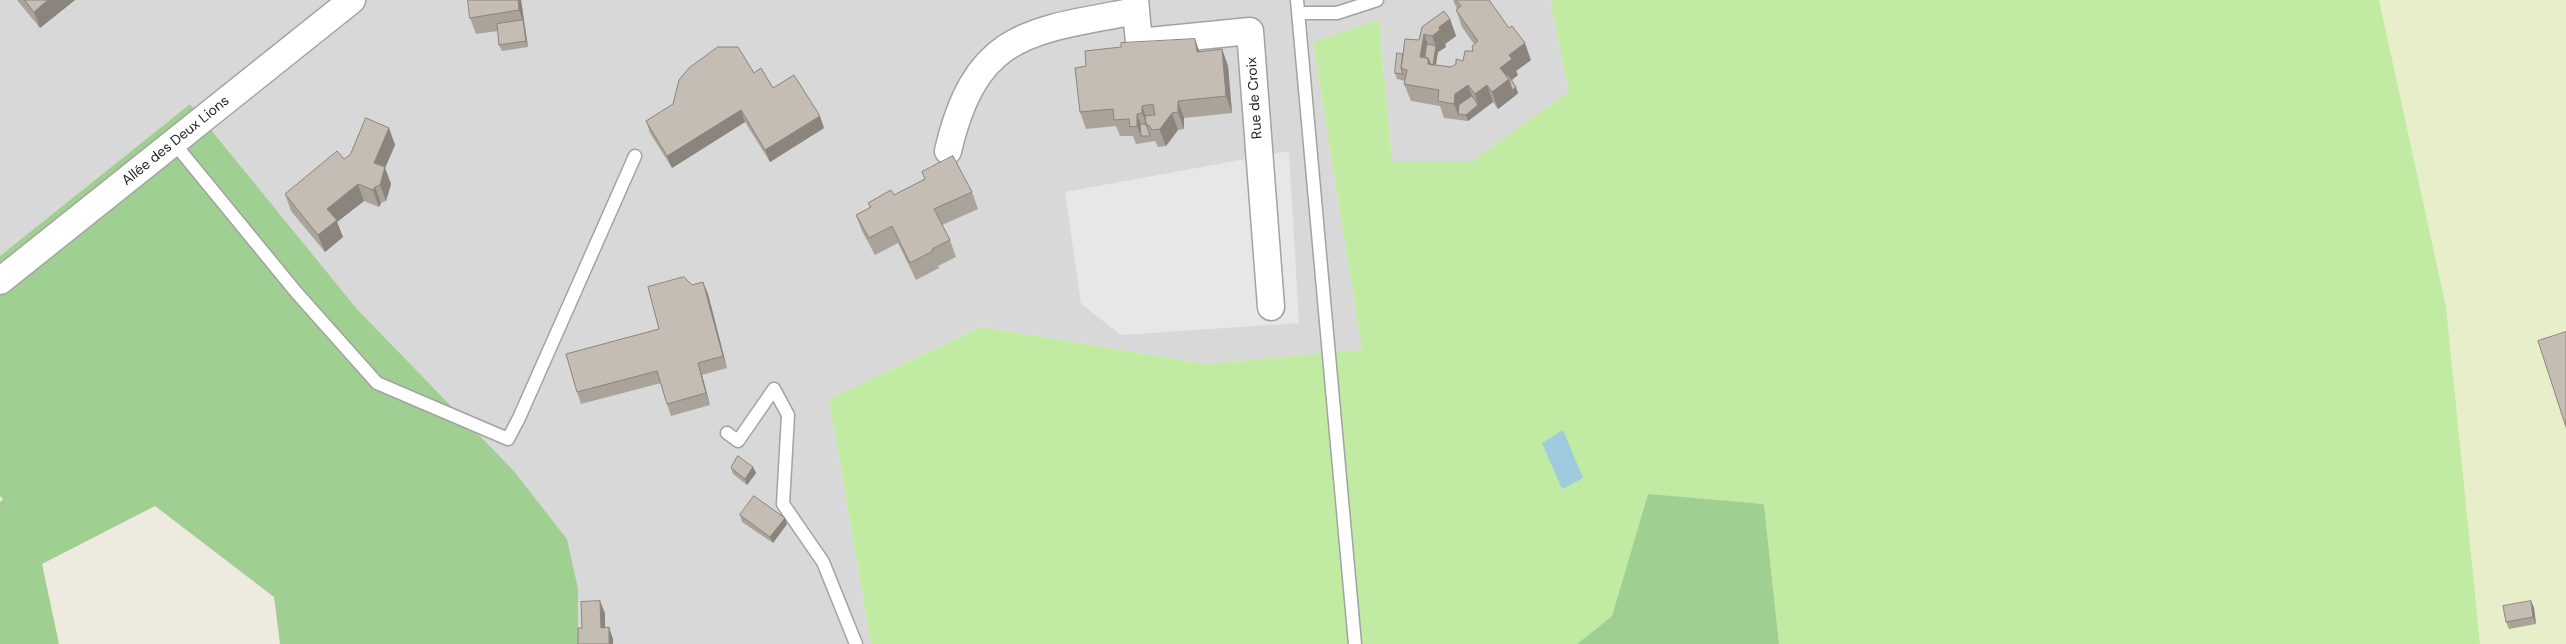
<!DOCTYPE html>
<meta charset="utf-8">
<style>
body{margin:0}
canvas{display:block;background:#eeeae0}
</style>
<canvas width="2566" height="644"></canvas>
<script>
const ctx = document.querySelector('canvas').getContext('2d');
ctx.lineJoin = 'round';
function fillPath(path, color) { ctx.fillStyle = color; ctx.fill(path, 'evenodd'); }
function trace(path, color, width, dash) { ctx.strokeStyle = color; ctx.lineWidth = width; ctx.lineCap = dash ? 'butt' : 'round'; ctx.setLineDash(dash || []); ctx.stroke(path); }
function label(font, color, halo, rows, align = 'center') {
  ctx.font = font + ' "DM Sans",sans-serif'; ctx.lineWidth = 4; ctx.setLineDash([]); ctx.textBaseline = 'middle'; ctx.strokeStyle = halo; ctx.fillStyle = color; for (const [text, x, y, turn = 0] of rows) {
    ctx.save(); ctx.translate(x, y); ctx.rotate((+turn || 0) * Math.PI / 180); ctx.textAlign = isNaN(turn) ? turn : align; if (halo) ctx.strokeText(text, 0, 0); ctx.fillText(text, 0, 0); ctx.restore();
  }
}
const residential = new Path2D(`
 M0,0H1550L1569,92L1472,161H1392L1379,20L1313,42L1362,350L1206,364L981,327L829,399L871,644H578V588L567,539L513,470L357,309L190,104L0,256Z`);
const farmland = new Path2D(`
 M2379,0H2566V644H2480L2446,307Z`);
const grass = new Path2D(`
 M1550,0H2379L2446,307L2480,644H1779L1764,504L1648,495L1612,616L1577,644H871L829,399L981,327L1206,364L1362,350L1313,42L1379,20L1392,161H1472L1569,92Z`);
const forest = new Path2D(`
 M190,104L357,309L513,470L567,539L578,588V644H280L274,597L155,506L42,564L59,644H0V502L3,499L0,496V256Z
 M1648,494L1764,504L1779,644H1577L1612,616Z`);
const parking = new Path2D(`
 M1289,151L1299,323L1121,335L1081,304L1065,192Z`);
const water = new Path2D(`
 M1563,430L1583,478L1562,489L1542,443Z`);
const lane = new Path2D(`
 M1297,0L1355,644
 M1298,13H1337L1377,0
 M174,143L296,292L377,383L508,439L519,418L635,156
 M727,433L738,441L774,389L788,415L783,504L823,562L856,644`);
const street = new Path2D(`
 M1135,0L1139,42L1250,31L1271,307
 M948,151C976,31 1030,31 1136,11
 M0,281L352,0`);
const wall = new Path2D(`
 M17,0H75L40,28Z
 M521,0L528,47L502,51L499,45L498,31L476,34L470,18Z
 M1453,0H1489L1531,60L1516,71L1518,75L1512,80L1518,93L1498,109L1493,102L1468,121L1444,118L1440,106L1411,101L1404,84L1405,81L1397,79L1395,73L1403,54L1419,40L1422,27L1450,19L1456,36L1445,44L1446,47L1438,52L1436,65L1451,67L1463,61L1473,51L1474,44L1462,27L1456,10L1457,9Z
 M1222,49L1228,66L1232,113L1184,118V129L1178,130L1166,146L1158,147L1155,141L1136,144L1133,136H1120L1116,126L1086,129L1080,112L1086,66Z
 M754,73L824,128L770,162L745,122L672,168L650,133L646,121Z
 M389,128L395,145L385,168L391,184L386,201L381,203L379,207L364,201L337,222L343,237L325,252L291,211L285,194L344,159Z
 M922,172L972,192L978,209L942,225L950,240L956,257L938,266L939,268L916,280L898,243L875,255L862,231L856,215L870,208L868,203L894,195L925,179Z
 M703,282L708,294L727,368L702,375L710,405L671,416L667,404L661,383L581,404L577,392L659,329L692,285Z
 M753,467L756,473L747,485L733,474L731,468Z
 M740,515L785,518L787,524L773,543L742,522Z
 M2531,601L2534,608L2536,624L2509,629L2506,622Z`);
const shadedWall = new Path2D(`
 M48,0H75L40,28L34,12Z
 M518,0H521L525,27L519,10Z
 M1450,19L1456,36L1445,44L1446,47L1438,52L1432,36L1439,27Z
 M523,20L525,27L528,47L526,41Z
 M1424,34L1430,51L1436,46L1438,52L1434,75L1420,57Z
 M1195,39L1201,56L1197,52Z
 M1525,43L1531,60L1516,71L1518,75L1509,82L1515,96L1498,109L1492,92L1500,68L1509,55Z
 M1222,49L1228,66L1232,113L1226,96Z
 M1468,85L1474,102L1458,114L1454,104L1455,94Z
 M1487,85L1493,102L1468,121L1466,115L1478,105L1475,94Z
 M1516,87L1518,93L1515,96L1512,90Z
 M1178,101L1184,118V129L1178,112Z
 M1142,106L1148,123L1147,125L1142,113Z
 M741,110L745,122L672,168L667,156Z
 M1172,113L1178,130L1166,146L1158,126Z
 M1137,114L1143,131L1141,136L1137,126Z
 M820,116L824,128L770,162L765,150Z
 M389,128L395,145L385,168L391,184L386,201L380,185L374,163Z
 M358,184L364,201L337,222L343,237L325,252L318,235L327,209Z
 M375,187L381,203L379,207L373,190Z
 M703,282L708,294L727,368L723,356Z
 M698,363L702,375L710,405L706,393Z
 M753,467L756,473L747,485L745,479Z
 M785,518L787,524L773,543L770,537Z
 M600,601L605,613V640L601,628Z
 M2531,601L2534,608L2536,624L2533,617Z
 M609,627L613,639V644H609Z`);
const building = new Path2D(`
 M25,0H48L34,12Z
 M468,0H518L519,10L470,18Z
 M1456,0H1489L1509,28L1512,26L1525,43L1509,55L1512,59L1500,68L1509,79L1492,92L1487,85L1475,94L1468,85L1455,94L1454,104L1438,101L1439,90L1404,84L1407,70L1401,68L1405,39L1419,40L1422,27L1444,11L1450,19L1439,27L1440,30L1432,36L1424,34L1420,57L1428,58V64L1451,67L1456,64V59L1463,61L1465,51H1473L1472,46L1478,41L1456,10L1461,6Z
 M523,20L526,41L499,45L497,24Z
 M1195,39L1197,52L1222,49L1226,96L1178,101V112L1172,113L1160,129L1152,130L1149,125L1146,126L1145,116L1155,115L1153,104L1142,106V113L1137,114V126L1130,127L1129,119L1114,120L1113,109L1080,112L1075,68L1086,66L1085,51L1121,47V43Z
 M1427,44L1436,46L1433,65H1431L1428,58H1425Z
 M718,47H738L754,73L761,68L773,88L794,75L820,116L765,150L741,110L667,156L646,121L673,104L679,80L689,68Z
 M1397,53L1403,54L1401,68L1403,74L1395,73Z
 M1508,75L1516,87L1512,90L1509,79L1506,76Z
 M1472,96L1478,105L1466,115L1458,114L1459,105Z
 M366,118L389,128L374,163L385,167L380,185L375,187L373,190L358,184L327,209L337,220L318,235L285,194L337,151L344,159L350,155Z
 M1146,123L1150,136H1141L1140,124H1146Z
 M953,156L972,192L934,209L950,240L932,249L933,251L910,263L892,226L869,238L856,215L871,207L868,203L891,190L894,195L925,179L922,172Z
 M684,277L692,285L703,282L723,356L698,363L706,393L667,404L657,371L577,392L566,354L659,329L648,287Z
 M2566,332V427L2538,341Z
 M738,456L753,467L745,479L731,468Z
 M754,496L785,518L770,537L740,515Z
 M600,601L601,628L609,627V644H578V628H582L581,602Z
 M2531,601L2533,617L2506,622L2503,606Z`);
const streetNames = [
 ["Rue de Croix",1255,98,-94],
 ["Allée des Deux Lions",176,141,-39]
];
fillPath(residential, '#d9d8d8');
fillPath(farmland, '#e9eeca');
fillPath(grass, '#c1eba2');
fillPath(forest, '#a0cf92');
fillPath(parking, '#e7e7e7');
fillPath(water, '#9ecbde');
trace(lane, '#a2a2a2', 15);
trace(street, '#a2a2a2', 29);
trace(lane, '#fff', 12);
trace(street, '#fff', 26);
fillPath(wall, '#a9a39a');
fillPath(shadedWall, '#8a847d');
fillPath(building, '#c5bdb3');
trace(building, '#8a847d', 1);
label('14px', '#1b1b1b', '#fff', streetNames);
</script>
